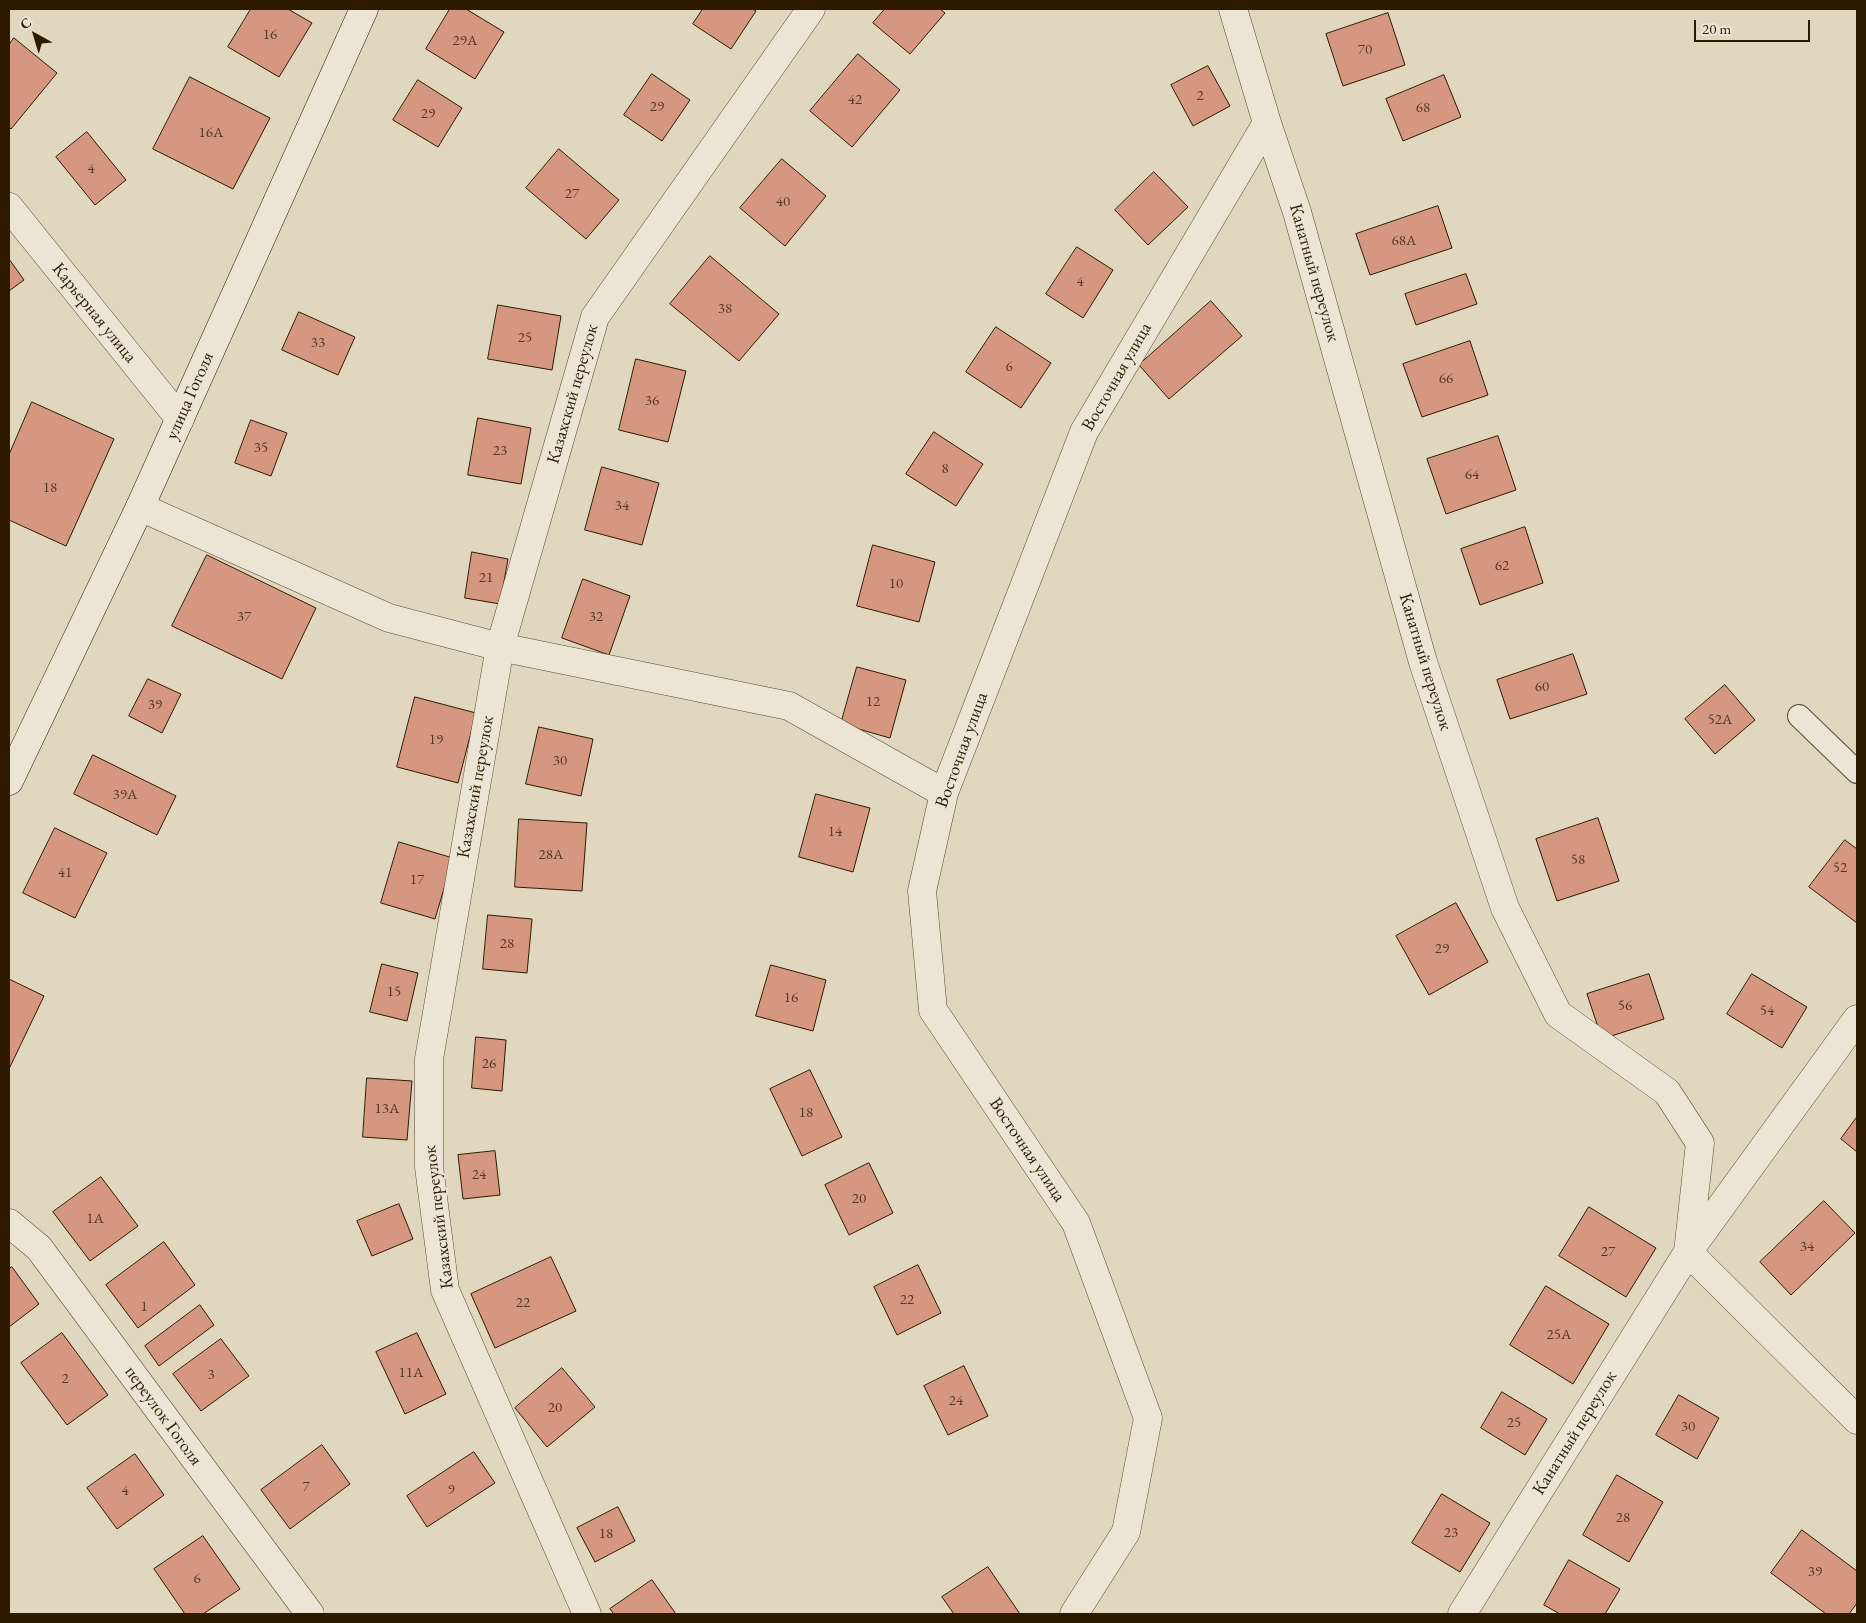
<!DOCTYPE html>
<meta charset="utf-8">
<style>
body{margin:0}
#map{position:relative;width:1866px;height:1623px;overflow:hidden;background:#e1d7be;font-family:"EB Garamond",serif}
canvas{display:block}
.frame{position:absolute;inset:0;border:10px solid #2d1a00;pointer-events:none}
.north{position:absolute;left:10px;top:10px;width:50px;height:50px;-webkit-text-stroke:4px #ece5d5;paint-order:stroke;rotate:321deg;font-size:14px;font-weight:700;line-height:20px;text-align:center;color:#2d1a00}
.north::after{content:'';display:block;margin:auto;width:18px;height:22px;background:#2d1a00;clip-path:polygon(50% 0,100% 100%,50% 72%,0 100%)}
.scale{position:absolute;left:1694px;top:20px;width:116px;height:22px;box-sizing:border-box;border:2px solid #2d1a00;border-top:0;padding-left:6px;font-size:15px;line-height:18px;white-space:nowrap;color:#2d1a00;-webkit-text-stroke:4px #ece5d5;paint-order:stroke}
</style>
<div id="map">
<canvas width="1866" height="1623"></canvas>
<div class="frame"></div>
<div class="north">С</div>
<div class="scale">20 m</div>
</div>
<script>
const ctx = document.querySelector('canvas').getContext('2d');
ctx.lineJoin = 'round';
function fillPath(path, color) { ctx.fillStyle = color; ctx.fill(path, 'evenodd'); }
function trace(path, color, width, dash) { ctx.strokeStyle = color; ctx.lineWidth = width; ctx.lineCap = dash ? 'butt' : 'round'; ctx.setLineDash(dash || []); ctx.stroke(path); }
function label(font, color, halo, rows, align = 'center') {
  ctx.font = font + ' "EB Garamond",serif'; ctx.lineWidth = 4; ctx.setLineDash([]); ctx.textBaseline = 'middle'; ctx.strokeStyle = halo; ctx.fillStyle = color; for (const [text, x, y, turn = 0] of rows) {
    ctx.save(); ctx.translate(x, y); ctx.rotate((+turn || 0) * Math.PI / 180); ctx.textAlign = isNaN(turn) ? turn : align; if (halo) ctx.strokeText(text, 0, 0); ctx.fillText(text, 0, 0); ctx.restore();
  }
}
const building = new Path2D(`
 M251,9H288L312,23L279,77L228,47Z
 M450,9H466L504,32L475,79L426,49Z
 M703,9H753L756,11L731,49L693,24Z
 M885,9H940L945,13L910,54L873,23Z
 M1388,13L1405,65L1343,86L1326,34Z
 M14,38L57,73L11,129L9,127V45Z
 M858,54L900,90L852,147L810,111Z
 M1208,66L1230,106L1193,126L1171,85Z
 M652,74L690,100L662,141L624,115Z
 M1444,75L1461,117L1403,141L1386,99Z
 M190,77L270,118L233,189L153,149Z
 M418,80L462,108L438,147L393,120Z
 M87,132L126,180L95,205L56,157Z
 M559,149L619,200L586,239L526,188Z
 M782,159L826,196L785,246L740,208Z
 M1154,172L1188,207L1148,245L1115,210Z
 M1438,206L1452,248L1370,275L1356,234Z
 M1077,247L1113,270L1083,318L1046,294Z
 M710,256L779,314L739,361L670,304Z
 M9,259L24,280L9,291Z
 M1466,274L1477,304L1416,325L1405,294Z
 M1211,301L1242,336L1169,399L1139,365Z
 M498,305L561,316L552,370L488,359Z
 M299,312L355,337L338,375L282,350Z
 M996,327L1051,363L1021,408L966,372Z
 M1470,341L1488,395L1422,417L1403,364Z
 M636,359L686,371L668,442L619,430Z
 M32,402L114,439L66,546L9,520V455Z
 M478,418L531,428L521,484L468,475Z
 M251,420L287,433L271,476L235,463Z
 M934,432L983,464L956,506L906,474Z
 M1498,436L1516,490L1446,514L1427,459Z
 M602,467L659,483L642,545L585,530Z
 M1525,527L1543,583L1480,605L1461,549Z
 M873,545L935,562L919,622L857,606Z
 M472,552L508,559L500,604L465,598Z
 M207,555L316,608L282,679L172,626Z
 M583,579L630,596L609,655L562,638Z
 M1573,654L1587,694L1510,719L1497,680Z
 M857,667L906,680L890,738L841,724Z
 M148,679L181,694L162,733L129,716Z
 M1725,685L1755,720L1715,754L1685,719Z
 M415,697L476,713L458,783L397,767Z
 M539,727L593,739L581,796L526,784Z
 M93,755L176,796L157,835L74,794Z
 M816,794L870,808L853,872L799,857Z
 M1598,818L1619,881L1557,901L1536,839Z
 M519,819L587,823L582,891L515,887Z
 M55,828L107,853L75,918L23,893Z
 M1845,840L1857,849V923L1809,887Z
 M399,842L453,858L435,919L381,903Z
 M1456,903L1488,962L1429,995L1396,936Z
 M488,915L532,919L527,973L483,969Z
 M382,964L418,973L407,1021L370,1012Z
 M771,965L826,980L813,1031L756,1016Z
 M1649,974L1664,1019L1602,1039L1587,994Z
 M1752,974L1807,1007L1782,1048L1727,1014Z
 M9,979L44,996L9,1069Z
 M476,1037L506,1040L502,1091L472,1088Z
 M810,1070L842,1137L802,1156L770,1089Z
 M367,1078L412,1081L407,1140L363,1137Z
 M1857,1117V1152L1841,1139Z
 M495,1151L500,1195L463,1199L458,1155Z
 M869,1163L893,1213L849,1235L825,1185Z
 M101,1177L138,1226L90,1261L53,1212Z
 M1824,1201L1855,1233L1791,1295L1760,1262Z
 M399,1204L413,1239L372,1256L357,1221Z
 M1589,1207L1656,1248L1626,1297L1559,1256Z
 M164,1242L195,1285L138,1328L106,1285Z
 M551,1257L576,1311L495,1348L471,1294Z
 M918,1265L941,1313L897,1335L874,1287Z
 M12,1267L39,1304L9,1327V1269Z
 M1546,1286L1609,1324L1573,1384L1510,1345Z
 M200,1305L214,1325L159,1366L145,1346Z
 M62,1333L108,1395L67,1425L21,1363Z
 M417,1333L446,1394L405,1414L376,1352Z
 M221,1339L249,1376L201,1411L173,1374Z
 M964,1366L988,1416L948,1435L924,1386Z
 M562,1368L595,1407L547,1447L515,1408Z
 M1502,1392L1547,1419L1525,1455L1481,1428Z
 M1679,1395L1719,1418L1697,1459L1656,1435Z
 M322,1445L350,1484L290,1529L261,1490Z
 M474,1452L495,1483L427,1527L407,1496Z
 M135,1454L164,1495L117,1529L87,1488Z
 M1617,1475L1663,1502L1629,1562L1583,1535Z
 M1442,1494L1490,1523L1460,1572L1412,1543Z
 M618,1507L635,1541L595,1562L577,1528Z
 M1802,1530L1857,1571V1603L1849,1614H1826L1771,1573Z
 M203,1536L240,1589L203,1614H185L154,1569Z
 M1569,1560L1620,1589L1605,1614H1560L1544,1605Z
 M988,1567L1020,1614H954L942,1597Z
 M652,1580L676,1614H614L610,1609Z`);
const lane = new Path2D(`
 M1799,716L1857,772`);
const street = new Path2D(`
 M1233,9L1267,123L1297,212L1423,662L1505,908L1558,1014L1667,1092L1700,1143L1688,1252L1857,1420
 M9,207L180,419
 M140,507L389,618L500,647L789,706L944,793
 M9,1223L39,1248L310,1614
 M587,1614L445,1290L429,1167V1059L500,647L595,317L811,9
 M1074,1614L1126,1532L1148,1418L1076,1223L933,1010L922,891L944,793L1084,432L1267,123
 M1462,1614L1688,1252L1857,1019`);
const secondary = new Path2D(`
 M9,781L140,507L364,9`);
const numberNames = [
 ["16",270,35],
 ["29А",465,41],
 ["70",1365,50],
 ["2",1200,96],
 ["42",855,100],
 ["29",657,107],
 ["68",1423,108],
 ["29",428,114],
 ["16А",211,133],
 ["4",91,169],
 ["27",572,194],
 ["40",783,202],
 ["68А",1404,241],
 ["4",1080,282],
 ["38",725,309],
 ["25",525,338],
 ["33",318,343],
 ["6",1009,367],
 ["66",1446,379],
 ["36",652,401],
 ["35",261,448],
 ["23",500,451],
 ["8",945,469],
 ["64",1472,475],
 ["18",50,488],
 ["34",622,506],
 ["62",1502,566],
 ["21",486,578],
 ["10",896,584],
 ["37",244,617],
 ["32",596,617],
 ["60",1542,687],
 ["12",873,702],
 ["39",155,705],
 ["52А",1720,720],
 ["19",436,740],
 ["30",560,761],
 ["39А",125,795],
 ["14",835,832],
 ["28А",551,855],
 ["58",1578,860],
 ["52",1840,868],
 ["41",65,873],
 ["17",417,880],
 ["28",507,944],
 ["29",1442,949],
 ["15",394,992],
 ["16",791,998],
 ["56",1625,1006],
 ["54",1767,1011],
 ["26",489,1064],
 ["13А",387,1109],
 ["18",806,1113],
 ["24",479,1175],
 ["20",859,1199],
 ["1А",95,1219],
 ["34",1807,1247],
 ["27",1608,1252],
 ["22",907,1300],
 ["22",523,1303],
 ["1",144,1307],
 ["25А",1559,1335],
 ["11А",411,1373],
 ["3",211,1375],
 ["2",65,1379],
 ["24",956,1401],
 ["20",555,1408],
 ["25",1514,1423],
 ["30",1688,1427],
 ["7",306,1487],
 ["9",451,1490],
 ["4",125,1491],
 ["28",1623,1518],
 ["23",1451,1533],
 ["18",606,1534],
 ["39",1815,1572],
 ["6",197,1579]
];
const streetNames = [
 ["Канатный переулок",1314,273,74],
 ["Карьерная улица",94,313,51],
 ["Восточная улица",1117,377,-60],
 ["Казахский переулок",573,394,-74],
 ["улица Гоголя",190,396,-66],
 ["Канатный переулок",1425,662,73],
 ["Восточная улица",962,750,-70],
 ["Казахский переулок",476,787,-80],
 ["Восточная улица",1027,1150,56],
 ["Казахский переулок",439,1217,-97],
 ["переулок Гоголя",163,1416,54],
 ["Канатный переулок",1575,1433,-58]
];
fillPath(building, '#d5977f');
trace(building, '#2d1a00', 1);
trace(lane, '#5a4930', 24);
trace(street, '#5a4930', 29);
trace(secondary, '#2d1a00', 29);
trace(lane, '#ece5d5', 22);
trace(street, '#ece5d5', 28);
trace(secondary, '#ece5d5', 28);
label('15px', '#573920', null, numberNames);
label('18px', '#2d1a00', '#ece5d5', streetNames);
</script>
